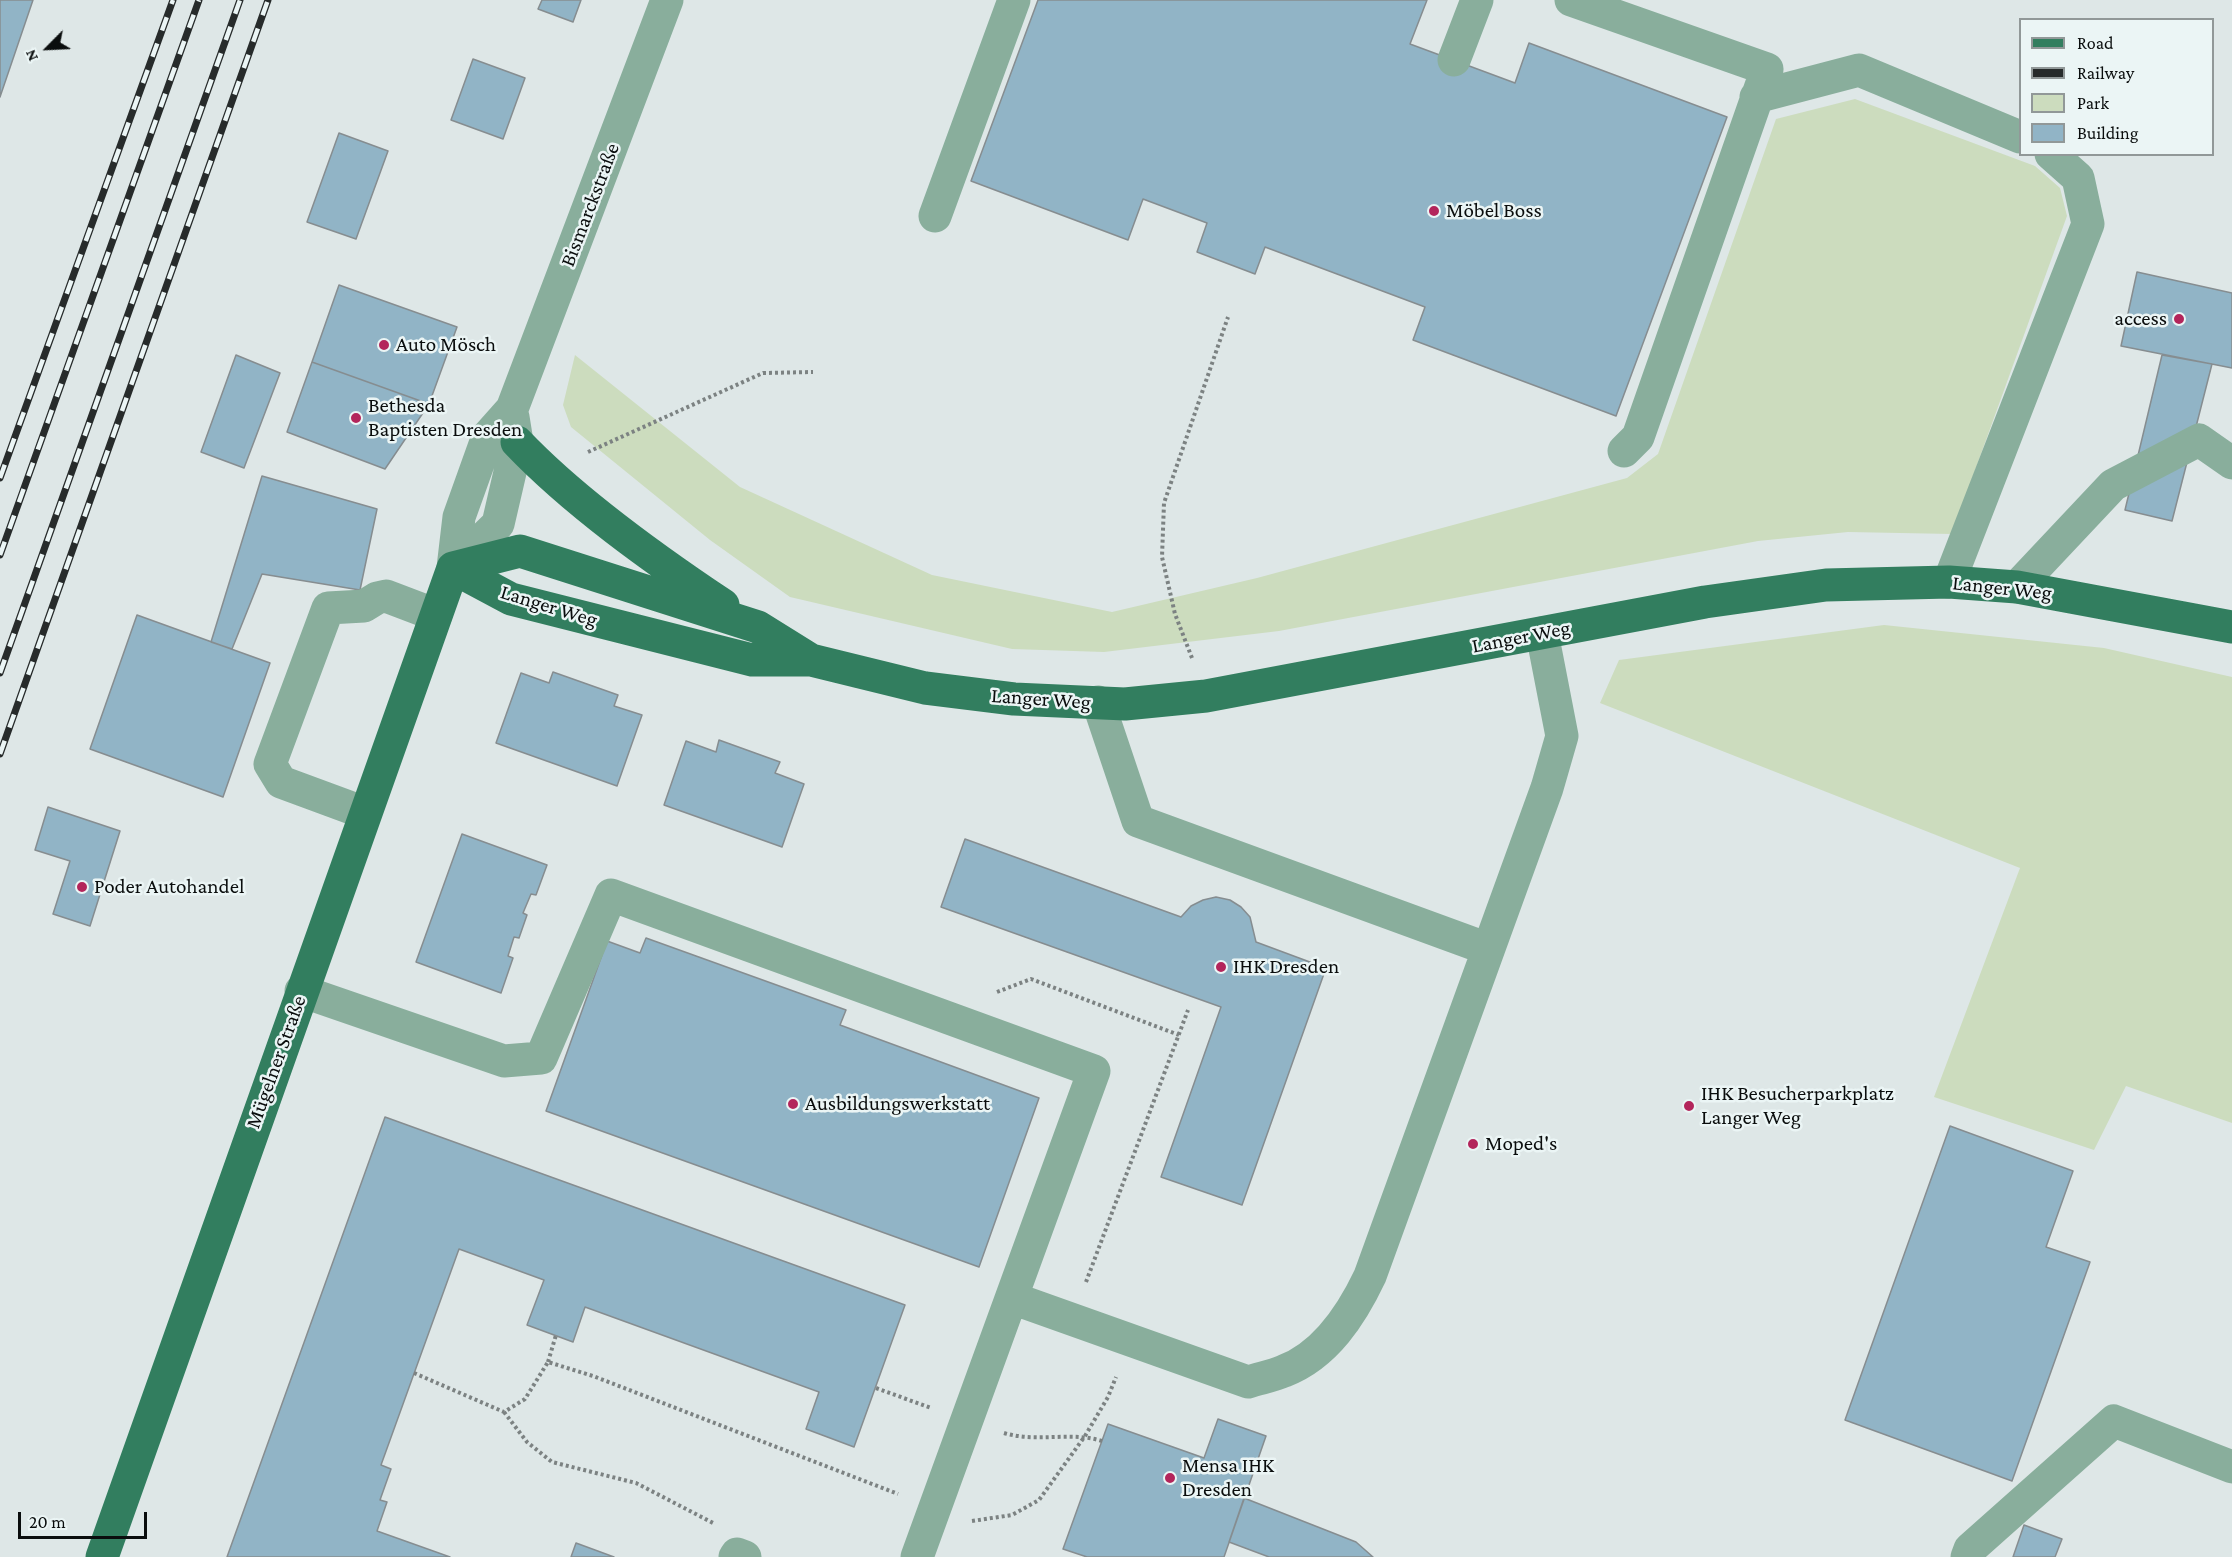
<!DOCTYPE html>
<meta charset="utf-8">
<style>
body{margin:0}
#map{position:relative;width:2232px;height:1557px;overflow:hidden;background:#dee7e7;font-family:"Crimson Pro",serif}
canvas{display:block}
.legend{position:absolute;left:2019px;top:18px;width:195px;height:138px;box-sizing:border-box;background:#ebf5f5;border:2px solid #919898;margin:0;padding:8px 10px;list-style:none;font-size:18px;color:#0a0d0d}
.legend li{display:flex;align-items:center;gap:12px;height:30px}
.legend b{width:30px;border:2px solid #919898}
.north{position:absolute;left:18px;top:18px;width:60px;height:60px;-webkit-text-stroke:4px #ebf5f5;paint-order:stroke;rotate:246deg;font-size:16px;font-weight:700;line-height:24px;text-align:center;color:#0a0d0d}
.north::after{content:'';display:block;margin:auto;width:21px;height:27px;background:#0a0d0d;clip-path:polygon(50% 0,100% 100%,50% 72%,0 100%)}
.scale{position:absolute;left:18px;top:1512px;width:129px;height:27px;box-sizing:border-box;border:3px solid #0a0d0d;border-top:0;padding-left:8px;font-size:18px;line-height:21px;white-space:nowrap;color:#0a0d0d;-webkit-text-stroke:4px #ebf5f5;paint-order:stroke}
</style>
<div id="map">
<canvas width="2232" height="1557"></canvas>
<ul class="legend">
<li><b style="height:8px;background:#327e5f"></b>Road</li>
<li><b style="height:8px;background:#272b2b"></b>Railway</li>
<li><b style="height:16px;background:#ccdcbe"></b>Park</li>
<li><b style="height:16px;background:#91b4c6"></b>Building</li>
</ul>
<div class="north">N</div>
<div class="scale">20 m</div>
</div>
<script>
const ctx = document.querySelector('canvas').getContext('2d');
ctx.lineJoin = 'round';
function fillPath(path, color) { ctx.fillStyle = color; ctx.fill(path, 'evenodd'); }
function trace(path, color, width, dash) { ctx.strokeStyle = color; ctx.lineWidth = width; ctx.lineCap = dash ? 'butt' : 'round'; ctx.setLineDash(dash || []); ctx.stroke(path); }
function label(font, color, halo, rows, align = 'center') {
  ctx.font = font + ' "Crimson Pro",serif'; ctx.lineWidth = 5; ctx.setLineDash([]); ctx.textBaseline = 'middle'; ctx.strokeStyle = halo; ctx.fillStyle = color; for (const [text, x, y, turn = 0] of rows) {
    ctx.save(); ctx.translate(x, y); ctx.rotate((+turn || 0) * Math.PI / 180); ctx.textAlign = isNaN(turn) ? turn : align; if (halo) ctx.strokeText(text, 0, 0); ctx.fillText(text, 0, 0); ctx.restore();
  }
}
const green = new Path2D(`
 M1855,99L2035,166L2060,188L2067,216L1952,534L1848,532L1758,541L1279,631L1104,652L1012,649L790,597L710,540L571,427L563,405L575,355L740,487L932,575L1112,612L1257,578L1627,478L1658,454L1776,119Z
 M1884,625L2104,648L2232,677V1123L2126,1086L2094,1150L1934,1097L2020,868L1600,703L1619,660Z`);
const building = new Path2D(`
 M0,0H33L0,97Z
 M542,0H581L573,22L538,9Z
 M1038,0H1427L1410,44L1515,83L1529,43L1727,117L1616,416L1413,340L1425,307L1265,247L1255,274L1197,252L1207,223L1143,199L1128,240L971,181Z
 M473,59L525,78L503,139L451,120Z
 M339,133L388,151L356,239L307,222Z
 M2137,272L2232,293V368L2121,346Z
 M339,285L457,327L429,404L312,362Z
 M236,355L280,373L244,468L201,452Z
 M2162,355L2212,364L2172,521L2125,510Z
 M312,362L429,404L385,469L287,432Z
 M262,476L377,509L360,590L262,574L232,649L211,642Z
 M137,615L270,663L223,797L90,749Z
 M553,672L618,695L614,706L642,715L617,786L496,743L521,673L549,683Z
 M719,740L780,762L775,773L804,784L782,847L664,805L686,741L716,752Z
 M48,807L120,831L90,926L53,914L70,861L35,850Z
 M462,834L547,865L536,895L531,894L523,913L527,915L519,938L514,937L508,956L513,958L501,993L416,962Z
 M965,839L1181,917L1191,906L1203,900L1216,897L1230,900L1241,907L1250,917L1256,942L1326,968L1242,1205L1161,1177L1221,1007L941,907Z
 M646,938L846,1010L840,1025L1039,1098L979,1267L546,1111L607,941L640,953Z
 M385,1117L905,1305L854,1447L806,1429L819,1392L585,1307L573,1342L527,1325L544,1280L459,1249L381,1465L391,1469L380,1500L387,1502L377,1531L450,1557H227Z
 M1950,1126L2073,1171L2046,1247L2090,1262L2012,1481L1845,1420Z
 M1218,1419L1266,1436L1224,1557H1087L1063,1549L1108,1424L1204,1458Z
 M1244,1498L1356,1542L1373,1557H1269L1229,1542Z
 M2024,1525L2062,1539L2055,1557H2013Z
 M576,1543L614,1557H571Z`);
const path = new Path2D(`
 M588,452L763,373L813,372
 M1192,658L1175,614L1162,557L1164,503L1228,317
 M997,992L1031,979L1179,1035
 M1086,1282L1188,1010
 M548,1362L556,1335
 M414,1373L504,1412L525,1399L548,1362L593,1376L898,1494
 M876,1388L931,1408
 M504,1412L527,1442L552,1462L636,1483L715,1524
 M1004,1433C1038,1443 1070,1431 1102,1441
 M972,1521L1012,1515L1039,1500L1085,1436L1108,1397L1116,1377`);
const minor = new Path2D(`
 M1571,0L1767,69L1638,437L1624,451
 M1454,60L1477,0
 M1756,97L1859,70L2020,137
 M935,216L1014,0
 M453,568L459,517L488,436L512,409L667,0
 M453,568L498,524L517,442L513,417
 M1949,582L2088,224L2078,178L2051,154
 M2017,587L2113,485L2199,440L2232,463
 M1098,702L1138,821L1488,949
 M365,813L281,782L270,764L328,608L364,606L377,598L386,596L436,615
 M301,991L504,1061L541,1058L611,895L1094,1071L917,1557
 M1012,1298L1248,1382C1260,1378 1273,1376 1284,1371C1326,1355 1352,1314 1370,1276L1547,788L1562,736L1542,633
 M735,1557L737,1554L745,1557
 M1967,1557L1970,1549L2114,1421L2232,1467`);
const major = new Path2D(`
 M517,442C574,502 654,559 723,605
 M453,568L511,599L752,660H811L925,688L1014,699L1125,704L1206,696L1705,602L1826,585L1949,582L2017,587L2232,627
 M453,568L520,551L758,627L811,660
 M102,1557L453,568`);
const rail = new Path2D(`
 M0,478L173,0
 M0,555L199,0
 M0,673L240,0
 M0,754L268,0`);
const markers = [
 [1434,211,6,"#b3255b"],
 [2179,319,6,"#b3255b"],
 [384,345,6,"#b3255b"],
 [356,418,6,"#b3255b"],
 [82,887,6,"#b3255b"],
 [1221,967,6,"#b3255b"],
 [793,1104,6,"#b3255b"],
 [1689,1106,6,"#b3255b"],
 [1473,1144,6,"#b3255b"],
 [1170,1478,6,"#b3255b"]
];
const streetNames = [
 ["Bismarckstraße",590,205,-69],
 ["Langer Weg",2002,588,6],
 ["Langer Weg",549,606,17],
 ["Langer Weg",1521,637,-11],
 ["Langer Weg",1041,699,4],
 ["Mügelner Straße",276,1062,-70]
];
const poiNames = [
 ["Möbel Boss",1446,211],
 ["access",2167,319,"right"],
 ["Auto Mösch",396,345],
 ["Bethesda",368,406],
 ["Baptisten Dresden",368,430],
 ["Poder Autohandel",94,887],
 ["IHK Dresden",1233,967],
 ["IHK Besucherparkplatz",1701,1094],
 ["Langer Weg",1701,1118],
 ["Ausbildungswerkstatt",805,1104],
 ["Moped's",1485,1144],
 ["Mensa IHK",1182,1466],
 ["Dresden",1182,1490]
];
fillPath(green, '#ccdcbe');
fillPath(building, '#91b4c6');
trace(building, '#868d90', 1.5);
trace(path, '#7c8282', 4, [3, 3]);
trace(minor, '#89ae9c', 33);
trace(major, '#327e5f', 33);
trace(rail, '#272b2b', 7);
trace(rail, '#ebf5f5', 4.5, [14]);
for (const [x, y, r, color] of markers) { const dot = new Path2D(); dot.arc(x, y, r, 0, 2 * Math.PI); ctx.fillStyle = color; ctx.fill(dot); trace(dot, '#ebf5f5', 2); }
label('21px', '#0a0d0d', '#ebf5f5', streetNames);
label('21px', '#0a0d0d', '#ebf5f5', poiNames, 'left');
</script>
